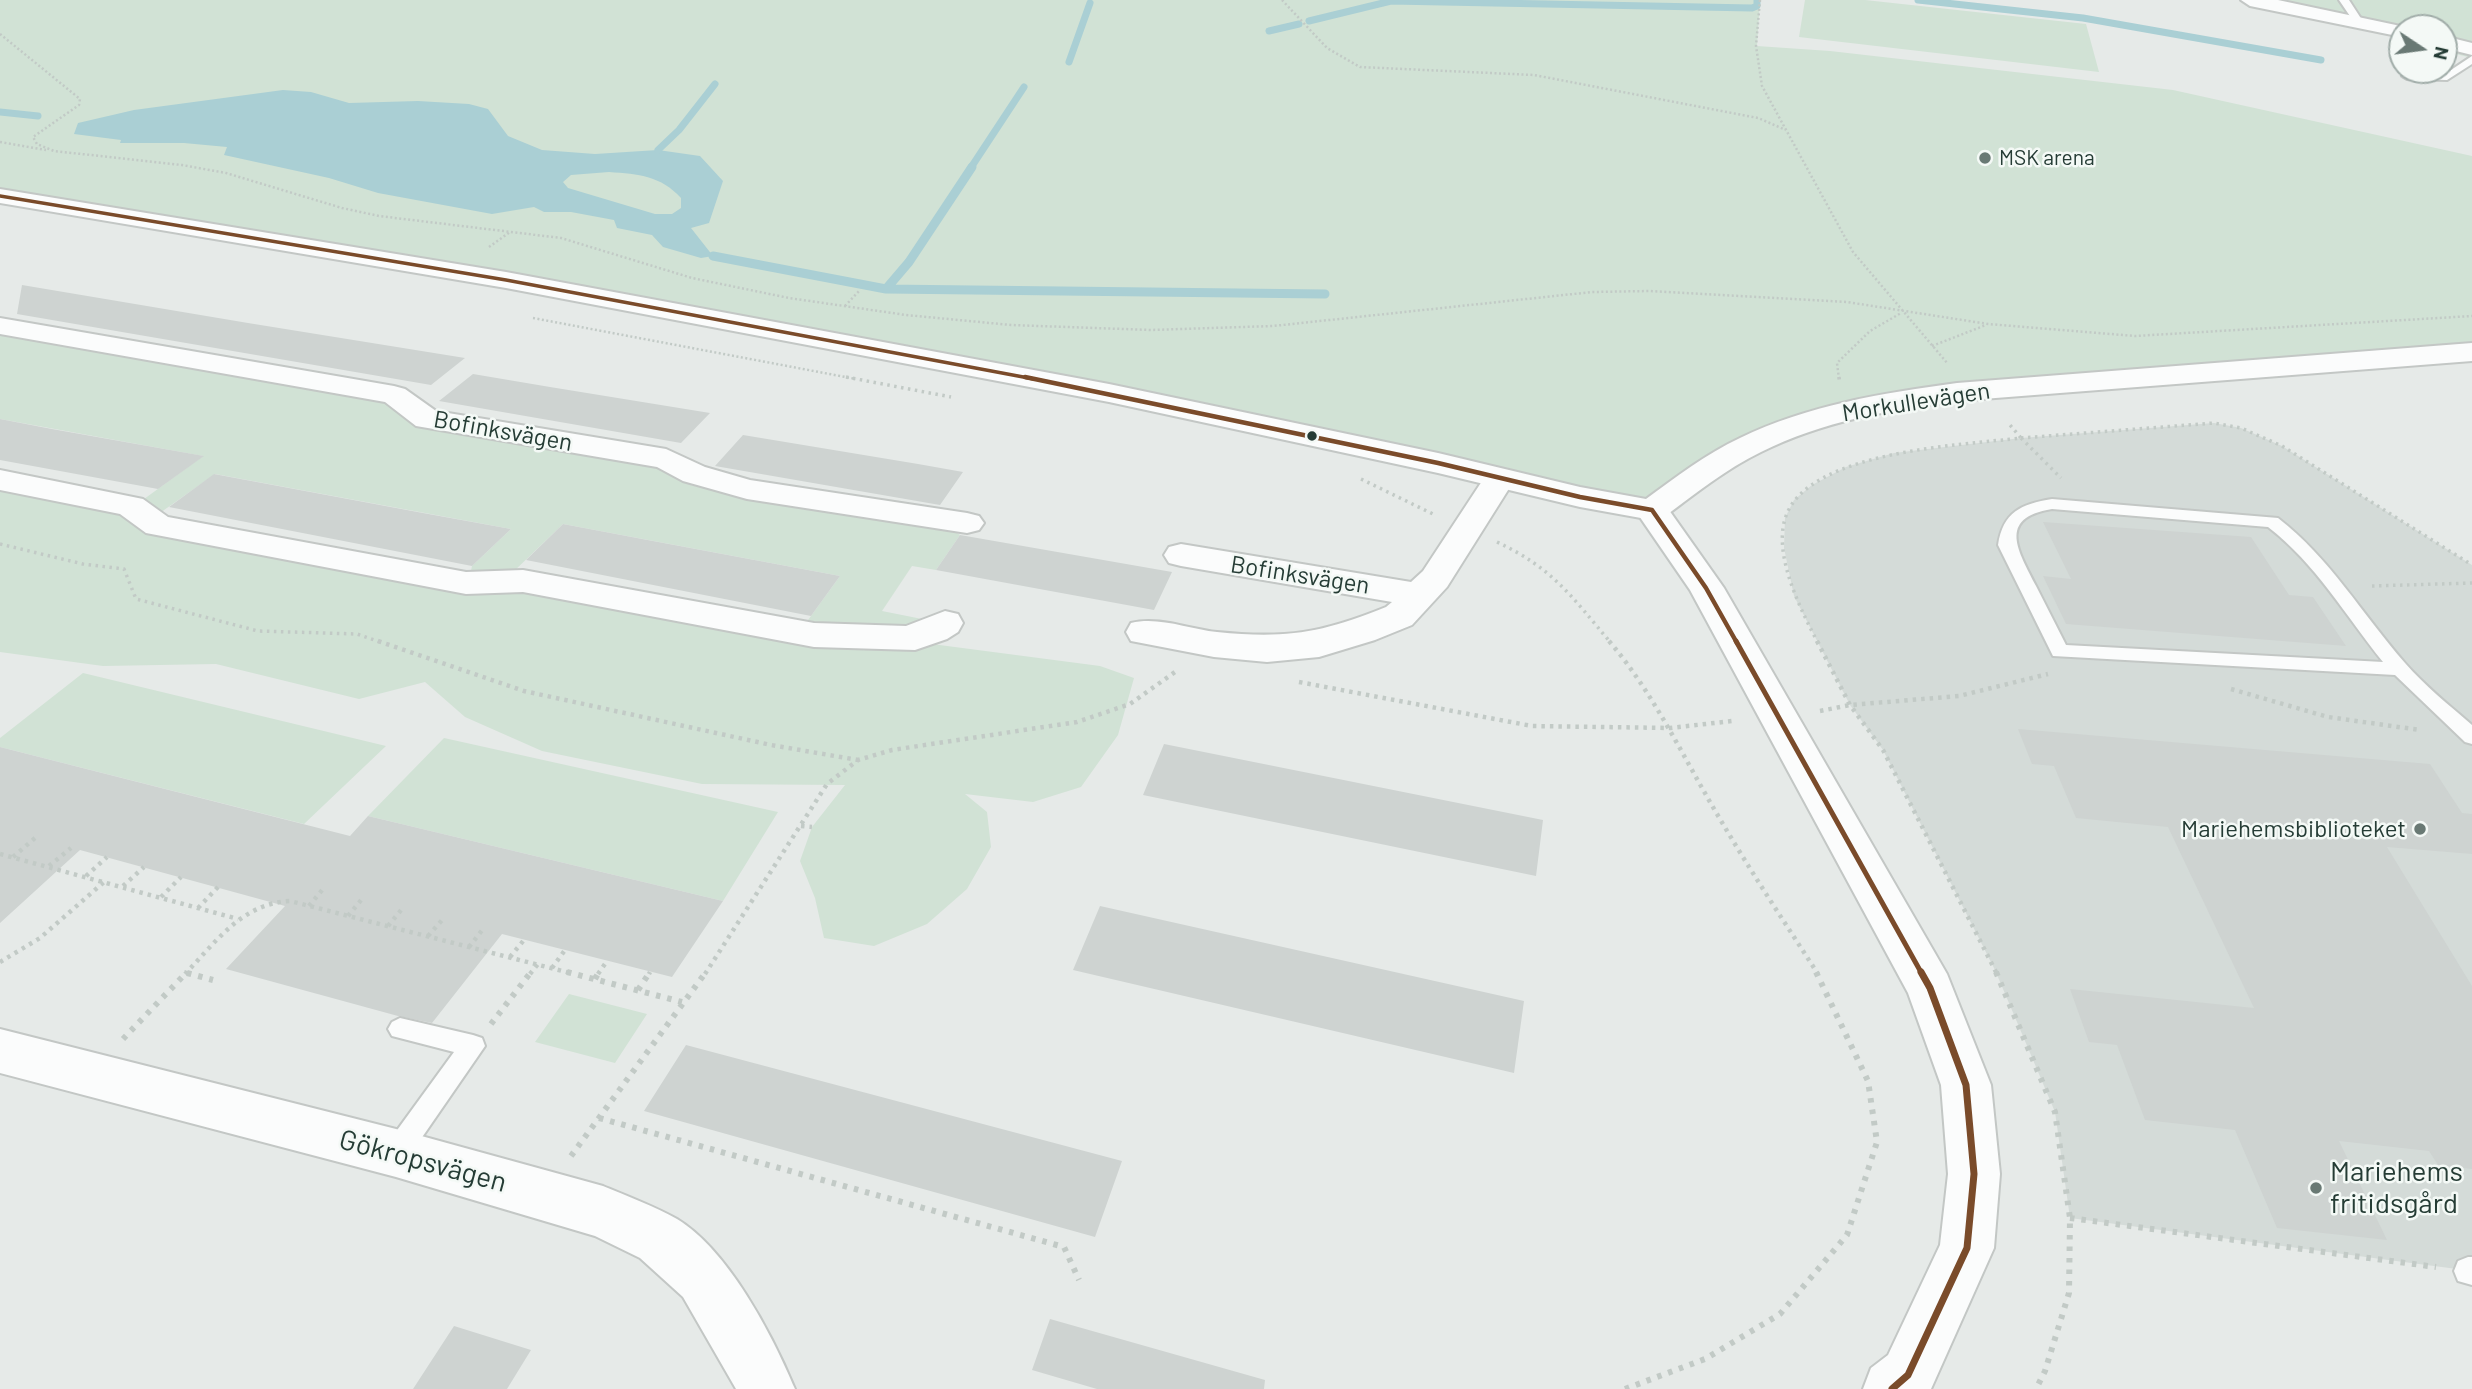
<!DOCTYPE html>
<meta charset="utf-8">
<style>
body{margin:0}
#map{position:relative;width:2472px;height:1389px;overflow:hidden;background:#e6eae8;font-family:Barlow,sans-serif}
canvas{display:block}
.north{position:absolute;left:2388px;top:14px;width:70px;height:70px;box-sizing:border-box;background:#f4f9f6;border:2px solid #a1ada9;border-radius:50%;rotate:103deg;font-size:19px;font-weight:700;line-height:28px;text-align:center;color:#253c35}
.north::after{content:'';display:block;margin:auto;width:24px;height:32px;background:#697974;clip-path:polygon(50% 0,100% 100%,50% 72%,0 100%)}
</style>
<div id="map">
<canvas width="2472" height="1389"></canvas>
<div class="north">N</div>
</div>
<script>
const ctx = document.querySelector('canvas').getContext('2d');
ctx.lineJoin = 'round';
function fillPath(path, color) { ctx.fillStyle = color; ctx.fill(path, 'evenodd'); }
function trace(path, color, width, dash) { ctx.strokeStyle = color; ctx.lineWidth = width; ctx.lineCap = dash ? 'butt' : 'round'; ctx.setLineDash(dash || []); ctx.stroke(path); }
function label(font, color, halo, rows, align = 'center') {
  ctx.font = font + ' Barlow,sans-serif'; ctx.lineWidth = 5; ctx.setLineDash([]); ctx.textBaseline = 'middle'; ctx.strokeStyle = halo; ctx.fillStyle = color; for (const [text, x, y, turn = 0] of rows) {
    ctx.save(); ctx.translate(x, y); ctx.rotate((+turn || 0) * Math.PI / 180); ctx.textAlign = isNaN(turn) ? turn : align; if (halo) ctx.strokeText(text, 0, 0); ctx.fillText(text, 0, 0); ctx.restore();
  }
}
const built = new Path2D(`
 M2214,423L2241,428L2282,446L2472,565V1271L2070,1218L2055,1112L1995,970L1883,750L1850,705L1794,596L1784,548L1785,518L1794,500L1812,485L1846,467L1894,453L2021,438Z`);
const green = new Path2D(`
 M0,0H1760L1757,46L1830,51L2173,90L2472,156V352L1957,392L1824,416L1652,510L1109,393L0,196Z
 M1805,0H1865L2086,24L2099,72L1799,37Z
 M2259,0H2472V58L2444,51V28H2402V39Z
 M0,332L371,396L407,415L638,459L691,485L712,490L954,531L960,535L936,570L912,566L882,611L937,622L934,627H803L840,576L563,524L511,574L470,576L472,566L511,529L215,474L157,515L140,502L203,456L0,419Z
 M0,480L131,506L159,526L863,635L1100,666L1134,678L1118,735L1081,787L1033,802L965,794L987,812L991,847L967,889L927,924L874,946L824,938L815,898L800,861L812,827L845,785L702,784L542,751L465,717L425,682L359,699L216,664L103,666L0,652Z
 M83,673L386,746L304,824L0,747V738Z
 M444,738L778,812L723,901L368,816Z
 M569,994L647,1014L615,1063L535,1042Z`);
const water = new Path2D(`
 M283,90L311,92L349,103L418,101L469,104L488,109L508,136L542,150L595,154L658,150L700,156L723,181L709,223L691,228L713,256L701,258L663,247L652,235L617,228L614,220L571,212H544L534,207L492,214L378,193L329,178L224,155L227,147L184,143H120L121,140L74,134L78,123L134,110ZM609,172C639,174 661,176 681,198V208L672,214H655L568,188L563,182L571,175Z`);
const streamFar1 = new Path2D(`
 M1918,0L2083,18L2321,60
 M1309,21L1391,1L1752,8L1757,6V0
 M1269,31L1299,24
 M1069,62L1090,3
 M0,112L38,116
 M658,150L679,130L715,84
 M970,169L1024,87`);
const stream = new Path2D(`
 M713,256L886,289L1325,294
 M886,289L909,262L972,167`);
const building = new Path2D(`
 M22,285L248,323L465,358L431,385L17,314Z
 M473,374L550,387L710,413L681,443L439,401Z
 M0,419L52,429L204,456L158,489L0,460Z
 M743,435L918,464L963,472L940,505L715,466Z
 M214,474L423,513L511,529L472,566L169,507Z
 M2043,522L2251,537L2289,595L2313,597L2346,646L2066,624L2043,576L2071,579Z
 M563,524L653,541L840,576L811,616L526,560Z
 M960,535L1172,572L1154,610L936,570Z
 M2018,729L2430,764L2462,813L2472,814V854L2387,847L2472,986V1169L2438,1165L2429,1151L2339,1141L2387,1240L2277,1228L2235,1130L2145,1120L2117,1045L2089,1042L2070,989L2254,1008L2168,827L2076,818L2054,766L2032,764Z
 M1164,744L1543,820L1536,876L1143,795Z
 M0,747L350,836L368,816L723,901L672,977L502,934L432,1023L398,1016L226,969L285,906L80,850L0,923Z
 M1100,906L1524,1001L1514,1073L1073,970Z
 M686,1045L1122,1161L1095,1237L644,1111Z
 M1050,1319L1265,1380L1264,1389H1097L1032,1370Z
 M454,1326L531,1350L507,1389H413Z`);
const pathFar3 = new Path2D(`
 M1282,0L1327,48L1360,67L1534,75L1758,118L1786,130
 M1760,0L1756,46L1762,86L1853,252L1948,364
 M0,34L80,99L79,105L33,137L37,144L54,151L182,165L226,173L342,208L379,216L561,238L692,278L789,298L906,315L1011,325L1151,330L1273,326L1592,292L1650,291L1847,302L1988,324L2135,336L2472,316
 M0,142L46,150
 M489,247L510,232
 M845,306L860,290
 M533,318L856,379
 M1932,346L1986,325
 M1839,379L1837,363L1870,331L1901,313`);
const pathFar2 = new Path2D(`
 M846,377L951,397
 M1839,377L1840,384
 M2021,438L2214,423L2241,428L2282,446L2472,565
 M2021,438L2061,478
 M1361,479L1435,515
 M1497,542C1554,569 1571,596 1611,643
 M0,544L83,564L124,569L136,599L258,631L357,634L383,643
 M2372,586L2472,583
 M1818,643C1801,610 1772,554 1786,516C1809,451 1962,445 2021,438L2010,425`);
const pathFar1 = new Path2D(`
 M378,641L524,691L771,745L858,760
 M1609,641C1655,695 1684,759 1720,819C1751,872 1785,923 1818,974
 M1817,641L1850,705L1883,750L1997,974
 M1299,682L1532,726L1670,728L1732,721
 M2231,689L2328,717L2420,730
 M1820,711L1850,705L1959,696L2048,674
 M801,826L812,827
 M0,854L238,919
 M13,857L35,838
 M49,866L71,848
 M86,876L107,857
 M123,886L144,867
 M161,897L181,877
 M309,906L323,889
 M198,908L218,887
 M348,916L362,899
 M388,926L402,909
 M428,936L443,919
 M469,947L483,929
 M510,957L524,940
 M0,962L40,938L104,882
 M552,968L565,950
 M187,973L192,974
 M185,974C215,943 242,903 290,901L574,974
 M530,974L538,964
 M598,974L607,961
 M649,974L650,972
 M705,974L827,784L858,760L892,750L1077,722L1130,704L1175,672`);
const path = new Path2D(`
 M567,972L682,1002
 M1996,972L2055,1112L2070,1218L2069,1293L2045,1371L2036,1389
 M187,973L213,980
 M595,979L599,972
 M638,990L650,972
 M491,1024L531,972
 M123,1039L187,972
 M599,1118L1064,1247L1079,1280
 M571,1156L706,972
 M2070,1218L2436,1267
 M1625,1389L1705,1359L1780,1314L1847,1235L1877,1142L1868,1081L1816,972`);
const service = new Path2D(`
 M2339,0H2349L2362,20L2360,22H2354Z
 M2472,56V64L2447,80L2407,79L2402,76L2407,73L2445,74Z
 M2052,499L2278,518C2330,558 2362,614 2405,663C2425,686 2449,705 2472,725V744L2465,742L2395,675L2053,656L1998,545C2003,512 2021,504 2052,499ZM2052,509L2268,527C2316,564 2345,615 2383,662L2066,645C2056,625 2046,606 2036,586C2019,552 1996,518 2052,509Z
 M400,1018L473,1035L482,1038L485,1046L405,1162L396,1165L387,1162L383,1153L387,1144L454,1052L392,1036L388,1029L392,1022Z
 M2468,1257H2472V1285L2458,1281L2454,1271L2458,1261Z`);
const minor = new Path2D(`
 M2241,0H2278L2410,28H2402V37L2250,6Z
 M2444,36L2472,43V55L2444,48Z
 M0,318L394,386L405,389L436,411L666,449L705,467L750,480L967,513L979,516L984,523L979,530L967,533L747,499L683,481L657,467L416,426L385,402L0,334Z
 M1499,469L1510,472L1515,479L1447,587L1412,625L1375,640L1319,657L1267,662L1214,657L1131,641L1126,632L1131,623C1158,616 1189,629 1217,632C1286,639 1322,633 1386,607L1392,602L1181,566L1169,563L1164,555L1169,547L1181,544L1411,582L1423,571L1488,472Z
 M0,470L143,499L168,517L466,572L523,570L814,623L906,626L945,611L958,614L963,623L958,632L947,639L915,650L814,647L523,592L466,594L146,533L120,514L0,490Z
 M1652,500L1664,503L1724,588L1947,974L1991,1085L2000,1174L1994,1248L1931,1389H1863L1871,1368L1888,1355L1940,1245L1948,1174L1941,1085L1908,993L1690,590L1635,510L1640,503Z
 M0,1029L396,1129L603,1186C627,1196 654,1206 677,1219C728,1250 772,1334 795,1389H736L683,1297L640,1258L595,1236L396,1177L0,1073Z`);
const tertiary = new Path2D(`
 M0,189L506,272L1109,384L1438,453L1580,487L1646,499C1676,477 1706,454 1740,438C1808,405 1883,393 1957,383L2472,343V361L1957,401C1890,410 1823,421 1761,452C1726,469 1695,494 1664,517L1652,520L1580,507L1438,473L1109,402L506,288L0,203Z`);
const bus1Far3 = new Path2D(`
 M0,196L506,280L1034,379`);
const bus1Far2 = new Path2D(`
 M1025,377L1438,463L1580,497L1652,510L1706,588L1737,643`);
const bus1Far1 = new Path2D(`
 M1736,641L1922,974`);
const bus1 = new Path2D(`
 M1892,1389L1908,1375L1967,1248L1974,1174L1966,1085L1930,988L1921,972`);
const markers = [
 [1985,158,7,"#697974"],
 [1312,436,6,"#253c35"],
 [2420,829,7,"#697974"],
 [2316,1188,7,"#697974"]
];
const farPoinames = [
 ["MSK arena",1999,158]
];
const streetNames = [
 ["Morkullevägen",1916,402,-9],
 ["Bofinksvägen",503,431,10],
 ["Bofinksvägen",1300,575,9]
];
const poiNames = [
 ["Mariehemsbiblioteket",2406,829]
];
const nearStreetnames = [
 ["Gökropsvägen",423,1161,15]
];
const nearPoinames = [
 ["Mariehems",2330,1172],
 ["fritidsgård",2330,1204]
];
fillPath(built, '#d4dbd8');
fillPath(green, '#d1e2d5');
fillPath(water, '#aacfd4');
trace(streamFar1, '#aacfd4', 7);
trace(stream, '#aacfd4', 9);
fillPath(building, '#ced3d1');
trace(service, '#c3c7c5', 4);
trace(minor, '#c3c7c5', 4);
trace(tertiary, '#c3c7c5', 4);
trace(pathFar3, '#c2cac6', 2.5, [2, 2.5]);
trace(pathFar2, '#c2cac6', 3.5, [2.5, 4.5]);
trace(pathFar1, '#c2cac6', 4.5, [3.5, 5]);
trace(path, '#c2cac6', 6, [4.5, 7]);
fillPath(service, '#fbfcfc');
fillPath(minor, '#fbfcfc');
fillPath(tertiary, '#fbfcfc');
trace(bus1Far3, '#7a4b2a', 3.5);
trace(bus1Far2, '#7a4b2a', 4.5);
trace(bus1Far1, '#7a4b2a', 5);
trace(bus1, '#7a4b2a', 7);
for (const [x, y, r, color] of markers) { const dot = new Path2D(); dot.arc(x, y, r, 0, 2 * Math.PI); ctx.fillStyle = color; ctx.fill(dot); trace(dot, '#f4f9f6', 2.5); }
label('21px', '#253c35', '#f4f9f6', farPoinames, 'left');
label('24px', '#253c35', '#f4f9f6', streetNames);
label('24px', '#253c35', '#f4f9f6', poiNames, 'right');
label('28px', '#253c35', '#f4f9f6', nearStreetnames);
label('28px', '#253c35', '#f4f9f6', nearPoinames, 'left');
</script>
